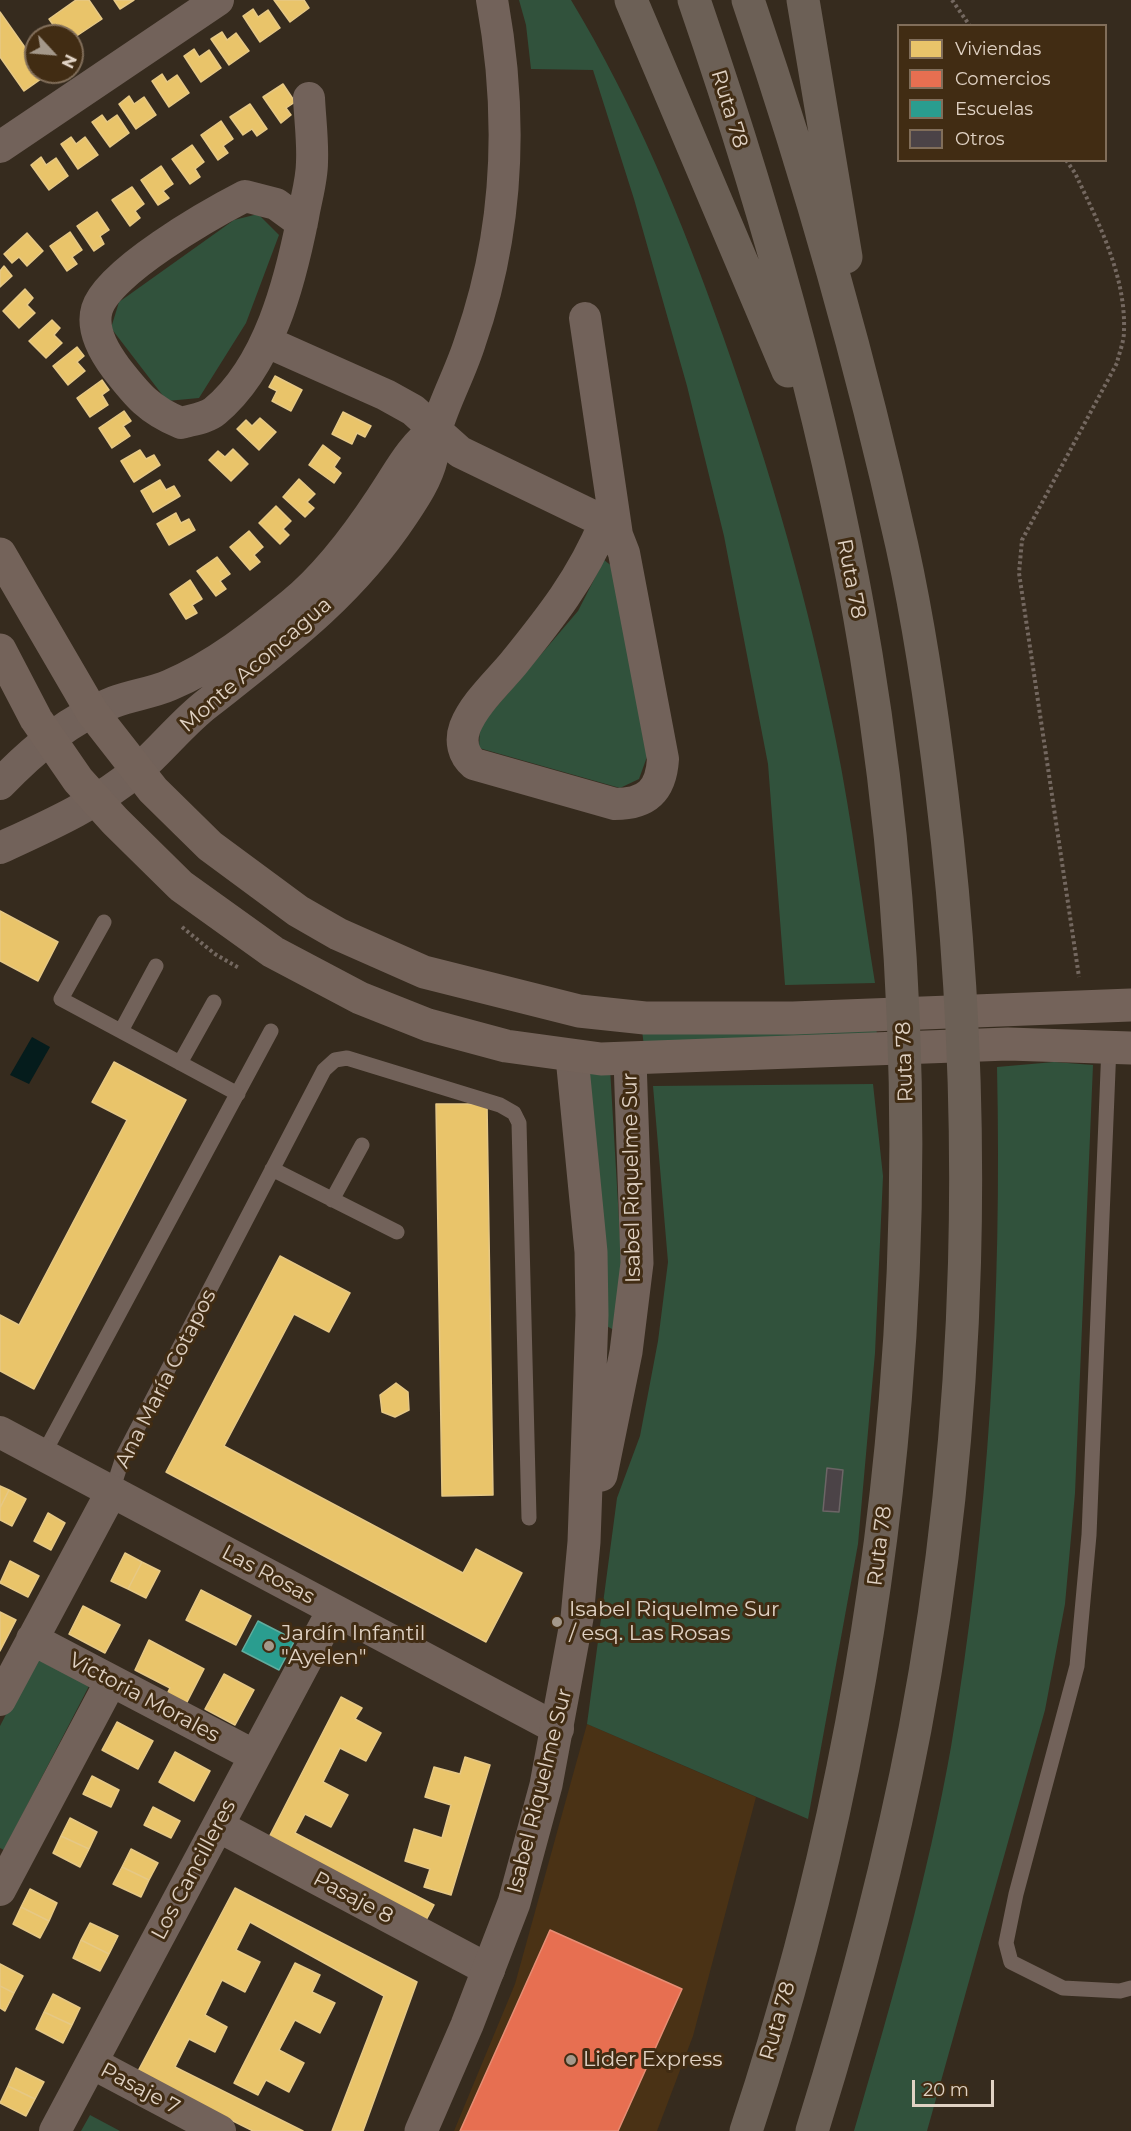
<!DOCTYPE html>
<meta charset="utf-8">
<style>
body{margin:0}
#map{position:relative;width:1131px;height:2131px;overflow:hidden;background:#362b1e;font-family:Montserrat,sans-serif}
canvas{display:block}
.legend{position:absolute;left:897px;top:24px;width:210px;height:138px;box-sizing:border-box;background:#412c13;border:2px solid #816e5a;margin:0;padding:8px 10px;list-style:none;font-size:18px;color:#e0d2c4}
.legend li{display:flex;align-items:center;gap:12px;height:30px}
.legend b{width:30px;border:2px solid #816e5a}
.north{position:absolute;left:24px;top:24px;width:60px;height:60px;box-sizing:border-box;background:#412c13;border:2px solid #816e5a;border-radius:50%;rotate:116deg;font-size:16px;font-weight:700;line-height:24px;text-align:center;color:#e0d2c4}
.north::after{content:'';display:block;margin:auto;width:21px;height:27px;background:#a4988a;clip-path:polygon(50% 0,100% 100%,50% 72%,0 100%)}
.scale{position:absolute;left:912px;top:2080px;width:82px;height:27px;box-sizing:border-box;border:3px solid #e0d2c4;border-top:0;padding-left:8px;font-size:18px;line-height:21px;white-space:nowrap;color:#e0d2c4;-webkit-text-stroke:4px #412c13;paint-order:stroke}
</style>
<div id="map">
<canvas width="1131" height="2131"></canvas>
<ul class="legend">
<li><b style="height:16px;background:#e9c46a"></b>Viviendas</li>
<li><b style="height:16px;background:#e76f51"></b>Comercios</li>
<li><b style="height:16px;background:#2a9d8f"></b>Escuelas</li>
<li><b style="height:16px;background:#4b4347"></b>Otros</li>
</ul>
<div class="north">N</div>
<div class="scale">20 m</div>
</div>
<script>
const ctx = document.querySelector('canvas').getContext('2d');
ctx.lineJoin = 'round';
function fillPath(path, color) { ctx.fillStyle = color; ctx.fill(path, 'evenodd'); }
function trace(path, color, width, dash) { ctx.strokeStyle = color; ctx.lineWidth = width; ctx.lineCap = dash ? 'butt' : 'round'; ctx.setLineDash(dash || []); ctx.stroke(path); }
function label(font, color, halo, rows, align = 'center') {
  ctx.font = font + ' Montserrat,sans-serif'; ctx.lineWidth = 6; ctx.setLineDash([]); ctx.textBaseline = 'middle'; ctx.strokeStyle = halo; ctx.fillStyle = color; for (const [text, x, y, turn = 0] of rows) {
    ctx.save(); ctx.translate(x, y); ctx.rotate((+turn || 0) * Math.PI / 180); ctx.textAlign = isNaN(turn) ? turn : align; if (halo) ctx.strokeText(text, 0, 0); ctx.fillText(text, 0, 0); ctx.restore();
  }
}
const built = new Path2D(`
 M587,1724L756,1797L693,2036L657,2131H454L515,1984Z`);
const green = new Path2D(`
 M519,0H571C635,106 682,220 723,336C770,469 809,603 836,741C852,821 862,902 875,983L785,985L768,764L724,536L687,386L634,199L593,70L531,69L526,25Z
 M258,214L279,235L246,323L199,398L167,401L111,328L119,302L234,220Z
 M604,560L617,570L648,754L639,779L620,788L479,748L480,726L578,611Z
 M876,1025L877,1036L644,1047L642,1030Z
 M1054,1062L1093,1065L1075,1493L1065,1604L1045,1710L927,2131H854C891,2004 928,1877 951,1747C989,1522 1002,1295 997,1067Z
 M610,1068L622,1271L614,1330L595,1320L583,1069Z
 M873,1084L883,1176L875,1353L858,1544L808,1819L587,1724L617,1498L640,1436L658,1341L668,1262L653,1086Z
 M35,1658L89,1686L4,1850L0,1848V1726Z
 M90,2115L120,2131H81Z`);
const water = new Path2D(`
 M32,1037L50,1047L29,1084L10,1075Z`);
const homes = new Path2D(`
 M76,0H89L102,19L72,39V36H61L49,19Z
 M114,0H134L120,9Z
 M274,0H304L309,8L290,22Z
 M253,9L258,17L268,10L280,28L260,42L243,16Z
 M0,12L36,63V72H51L24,91L0,57Z
 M222,32L227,40L236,33L249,51L229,65L211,39Z
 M194,49L199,57L209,50L221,68L201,82L184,56Z
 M162,74L167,82L177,75L189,93L169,107L152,81Z
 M283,84L295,102L286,108L291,115L281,123L263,97Z
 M129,96L134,104L144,97L156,115L136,129L119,104Z
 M250,104L267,129L257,136L252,129L243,135L230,117Z
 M102,115L107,122L117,115L129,133L110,147L92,122Z
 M221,121L233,139L223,146L228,153L218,160L201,135Z
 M71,137L76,144L85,137L98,155L78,169L61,144Z
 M192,145L204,162L195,169L200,177L190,184L172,159Z
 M41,157L46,165L56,158L68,176L49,190L31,165Z
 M161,166L173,184L163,191L169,198L158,205L141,180Z
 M132,187L144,204L135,211L140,218L130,226L112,200Z
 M97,212L109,230L100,236L104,244L94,251L77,226Z
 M70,232L82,250L72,257L77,264L67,271L50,246Z
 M27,233L43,251L27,266L19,257L12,263L4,254Z
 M4,266L12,276L0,287V271Z
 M25,289L33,298L27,305L35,313L19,328L3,311Z
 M52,320L60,328L54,335L62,343L46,358L29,341Z
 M77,347L84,356L77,362L85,371L68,385L53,366Z
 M275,376L302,390L291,411L272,401L277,391L269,387Z
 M102,380L109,390L102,395L108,405L90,417L77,398Z
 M124,411L131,421L123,426L130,436L112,448L99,428Z
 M343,412L371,426L365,437L357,433L352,444L332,434Z
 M260,418L276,432L259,450L237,429L246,420L252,426Z
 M323,445L340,458L334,467L341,473L334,483L309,465Z
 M233,449L248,464L231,481L209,460L218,451L225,457Z
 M140,450L146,459L154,455L160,465L134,482L121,461Z
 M299,479L315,494L307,502L314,508L305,517L283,497Z
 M160,480L166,490L174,486L180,496L153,512L141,491Z
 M276,506L291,521L283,529L289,535L280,544L259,523Z
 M176,513L181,523L189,519L195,530L169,545L157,524Z
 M249,531L263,547L254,555L260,562L250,570L230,547Z
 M217,557L230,574L220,581L226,589L216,596L197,571Z
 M190,580L202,599L192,605L197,613L186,619L170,594Z
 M0,911L58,942L38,981L0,961Z
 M114,1062L186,1100L34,1389L0,1371V1315L19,1325L127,1120L92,1102Z
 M436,1104H487L493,1495L442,1496Z
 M280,1256L350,1293L329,1332L294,1314L224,1446L463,1573L476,1549L522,1573L486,1642L166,1472Z
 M396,1383L408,1392L409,1410L395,1417L382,1412L380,1395Z
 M0,1486L9,1490L0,1508Z
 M9,1490L26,1499L12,1526L0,1520V1508Z
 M48,1513L65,1523L51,1550L34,1541Z
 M125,1553L142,1562L128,1589L111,1581Z
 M10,1561L39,1576L28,1597L0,1583Z
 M142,1562L160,1571L146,1598L128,1589Z
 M201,1590L251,1616L236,1645L186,1620Z
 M83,1606L120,1625L105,1653L69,1634Z
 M0,1612L16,1620L0,1651Z
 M149,1640L204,1669L184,1708L165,1698L170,1688L135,1670Z
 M224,1674L254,1690L235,1725L205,1709Z
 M341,1697L362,1708L355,1719L381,1733L366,1761L340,1748L323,1782L348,1795L331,1827L305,1814L295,1833L434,1905L423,1926L265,1845Z
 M117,1722L153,1741L138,1769L102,1750Z
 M175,1752L210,1771L194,1801L159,1782Z
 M465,1757L490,1765L451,1895L424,1887L430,1869L405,1861L414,1829L442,1838L451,1805L425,1797L434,1767L460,1774Z
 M92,1776L119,1790L111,1807L83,1794Z
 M153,1807L180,1821L171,1838L144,1825Z
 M70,1818L97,1832L89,1849L61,1836Z
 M61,1836L89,1849L80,1867L53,1853Z
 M131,1849L158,1863L149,1880L122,1867Z
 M122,1867L149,1880L141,1897L113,1884Z
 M235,1888L417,1982L363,2131H332L384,1996L250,1922L236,1950L260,1962L245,1992L222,1980L205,2015L227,2027L215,2052L189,2039L175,2067L303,2131H253L137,2073Z
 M30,1889L57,1903L49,1921L21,1907Z
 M21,1907L49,1921L40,1938L13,1924Z
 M90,1923L118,1936L109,1954L81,1940Z
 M81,1940L109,1954L100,1971L73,1958Z
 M295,1963L320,1975L312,1992L335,2003L320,2033L295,2020L279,2050L304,2063L289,2092L266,2080L258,2095L234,2083Z
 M0,1964L23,1976L14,1993L0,1986Z
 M0,1986L14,1993L5,2011L0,2008Z
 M53,1994L80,2008L72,2025L44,2012Z
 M44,2012L72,2025L63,2043L36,2029Z
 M16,2068L44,2082L35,2099L8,2086Z
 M8,2086L35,2099L26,2116L0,2103Z`);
const shops = new Path2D(`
 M550,1930L682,1989L618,2131H460Z`);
const schools = new Path2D(`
 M258,1621L295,1640L279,1670L242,1651Z`);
const building = new Path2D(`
 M827,1468L843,1470L839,1512L823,1511Z`);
const path = new Path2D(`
 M952,0L970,26
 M1066,160L1075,173C1098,222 1126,275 1124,331C1124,342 1119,353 1117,363L1022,540L1019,573L1079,977
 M182,927L215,954L239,968`);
const service = new Path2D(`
 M104,922L61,999L238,1094
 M121,1031L156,966
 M1109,1046L1089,1535L1077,1666L1016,1894L1006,1943L1011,1962L1063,1988L1120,1991L1131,1988
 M180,1063L214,1002
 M272,1169L397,1232
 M332,1200L362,1145
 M43,1455L271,1031
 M112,1491L124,1454L324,1070L335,1060L347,1058L500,1105L514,1113L519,1123L529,1518`);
const minor = new Path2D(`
 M0,147L218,0
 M302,223L276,204L245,196C210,214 108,272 97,309C91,329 104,352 116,368C137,395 149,410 181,423C191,420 207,418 215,411C269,366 290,282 303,217C306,199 312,180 312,162C313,141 310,119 309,98
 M585,318L617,535
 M267,342L386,395L413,410L460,452L605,522L617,535L624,553L663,759C661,791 647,804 615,804L474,764C463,755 460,741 465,727C474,704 497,683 513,664C551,617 582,578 605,522
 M0,784C33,750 69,719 114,702C132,695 152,693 170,685C215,666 255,634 292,604C327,575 355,538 380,500C398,474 410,447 436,429
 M0,848C48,826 98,804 139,769C163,748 183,722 208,703C282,645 350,595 403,515C415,497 427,479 432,458C435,448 434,437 437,427C446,398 461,371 470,342C509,231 513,115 492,0
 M0,1432L558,1729
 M32,1639L255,1756
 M0,1700L112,1491
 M218,1826L489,1970
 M0,1890L111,1681
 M92,2063L220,2131
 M55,2131L333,1610`);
const tertiary = new Path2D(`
 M601,1475L626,1352L637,1263L630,1060
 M421,2131L467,2025L514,1903L546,1785L577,1618L584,1542L592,1315L591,1252L572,1057`);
const secondary = new Path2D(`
 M0,554L92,712L153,790L210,846L298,911L338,934L424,972L579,1011L645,1018H793L1131,1005
 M0,650L36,719L78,780L115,821L181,886L273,952L360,998L428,1025L506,1046L601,1059L1008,1044L1131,1048`);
const motorway = new Path2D(`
 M631,0L788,371
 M694,0C766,209 830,436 866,654C947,1148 903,1657 746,2131
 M748,0C809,179 861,362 902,546C920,628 932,711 942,794C980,1104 973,1422 915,1729C889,1865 853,1999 812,2131
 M803,0L846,257`);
const markers = [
 [557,1622,6,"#a4988a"],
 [269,1646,6,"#a4988a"],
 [571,2060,6,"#a4988a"]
];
const streetNames = [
 ["Ruta 78",729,109,73],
 ["Ruta 78",851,579,79],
 ["Monte Aconcagua",256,665,-41],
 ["Ruta 78",905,1062,-92],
 ["Isabel Riquelme Sur",632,1178,-91],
 ["Ana María Cotapos",166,1379,-63],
 ["Ruta 78",880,1546,-83],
 ["Las Rosas",268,1575,28],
 ["Victoria Morales",144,1698,28],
 ["Isabel Riquelme Sur",540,1791,-76],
 ["Los Cancilleres",194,1870,-62],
 ["Pasaje 8",353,1898,28],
 ["Ruta 78",778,2021,-74],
 ["Pasaje 7",140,2089,28]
];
const poiNames = [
 ["Isabel Riquelme Sur",569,1610],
 ["/ esq. Las Rosas",569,1634],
 ["Jardín Infantil",281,1634],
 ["\"Ayelen\"",281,1658],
 ["Lider Express",583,2060]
];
fillPath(built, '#4a3215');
fillPath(green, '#31523c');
fillPath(water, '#051c1c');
fillPath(homes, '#e9c46a');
trace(homes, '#e6c885', 1.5);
fillPath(shops, '#e76f51');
trace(shops, '#e58d74', 1.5);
fillPath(schools, '#2a9d8f');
trace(schools, '#61ad9f', 1.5);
fillPath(building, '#4b4347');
trace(building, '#6c6566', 1.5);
trace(path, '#746860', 4, [3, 3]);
trace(service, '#72625a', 15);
trace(minor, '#72625a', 32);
trace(tertiary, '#72625a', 33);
trace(secondary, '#74635a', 33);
trace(motorway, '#6c6056', 33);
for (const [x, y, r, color] of markers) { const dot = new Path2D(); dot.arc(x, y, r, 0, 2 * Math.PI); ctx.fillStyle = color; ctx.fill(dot); trace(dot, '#412c13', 2); }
label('21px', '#e0d2c4', '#412c13', streetNames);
label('21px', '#e0d2c4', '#412c13', poiNames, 'left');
</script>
